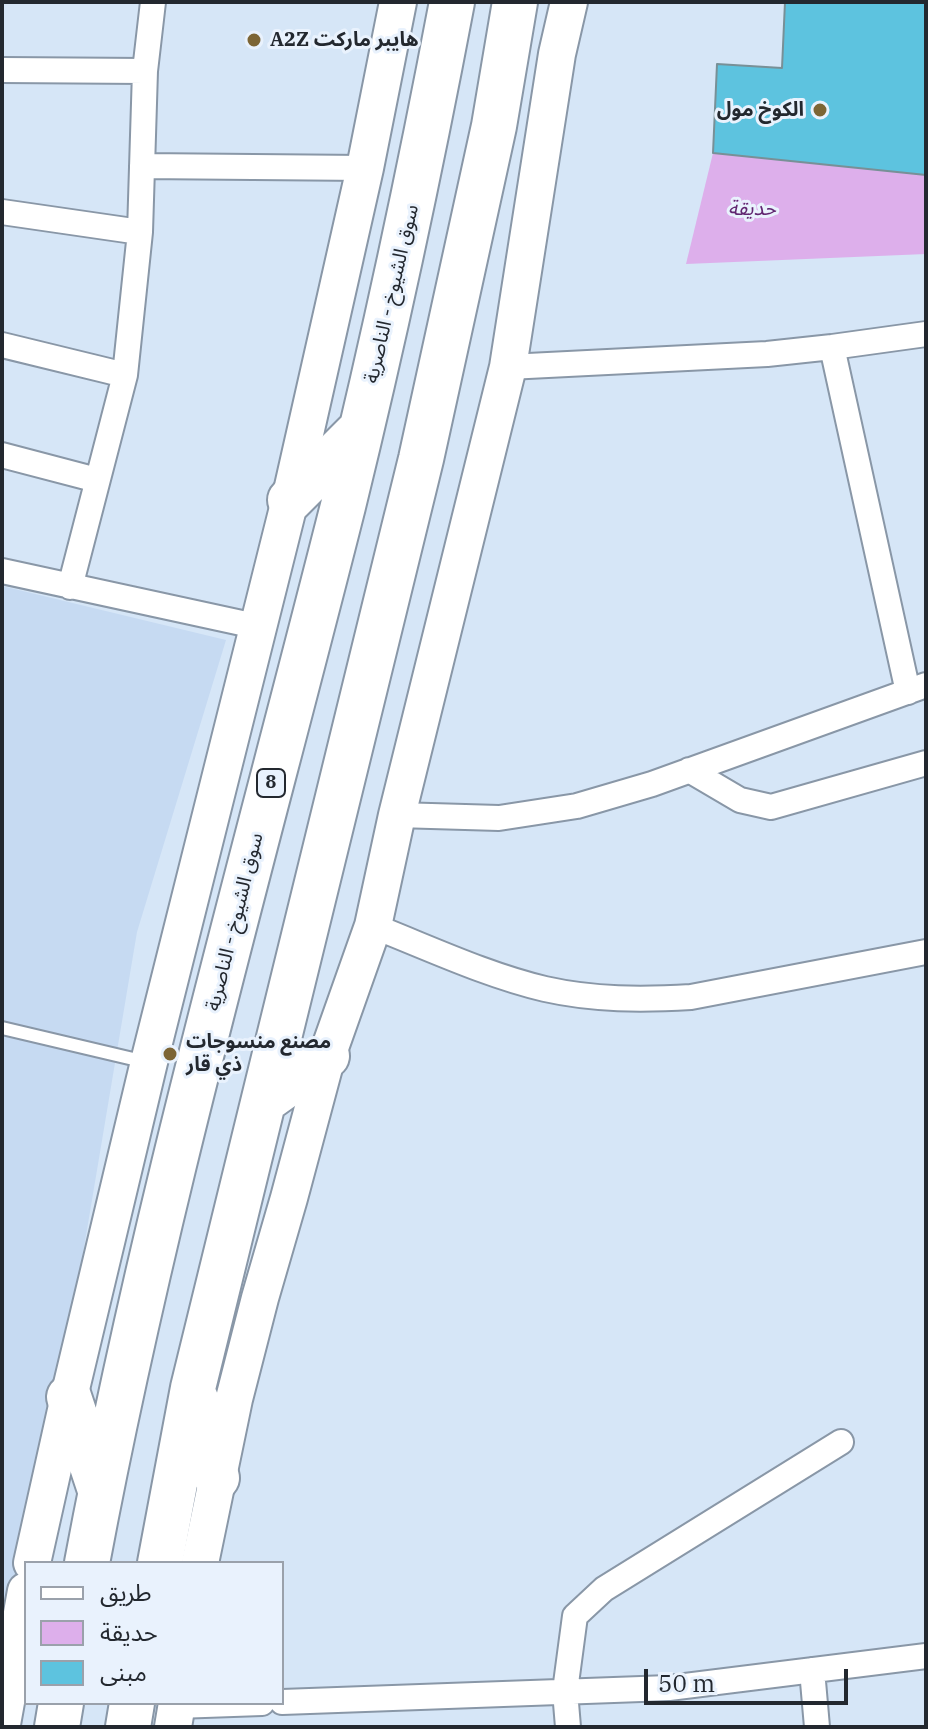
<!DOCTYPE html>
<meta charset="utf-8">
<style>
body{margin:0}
#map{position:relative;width:928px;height:1729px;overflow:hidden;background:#d6e6f7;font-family:"IBM Plex Serif","Noto Sans Arabic",serif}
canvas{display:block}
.frame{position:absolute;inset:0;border:4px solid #23282f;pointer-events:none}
.legend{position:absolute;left:24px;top:1561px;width:260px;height:144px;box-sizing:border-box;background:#e9f2fd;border:2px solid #9aa1ab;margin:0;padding:10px 14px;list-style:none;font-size:24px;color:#23282f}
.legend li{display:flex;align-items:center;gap:16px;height:40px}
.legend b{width:40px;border:2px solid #9aa1ab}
.scale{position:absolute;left:644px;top:1669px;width:204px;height:36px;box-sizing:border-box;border:4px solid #23282f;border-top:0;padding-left:10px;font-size:24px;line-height:28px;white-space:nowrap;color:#23282f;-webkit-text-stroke:6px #e9f2fd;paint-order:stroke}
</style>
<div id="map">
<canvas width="928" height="1729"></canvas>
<div class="frame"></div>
<ul class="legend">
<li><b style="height:10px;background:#fff"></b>طريق</li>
<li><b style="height:22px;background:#ddafeb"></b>حديقة</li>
<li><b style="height:22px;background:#5dc3df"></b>مبنى</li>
</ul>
<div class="scale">50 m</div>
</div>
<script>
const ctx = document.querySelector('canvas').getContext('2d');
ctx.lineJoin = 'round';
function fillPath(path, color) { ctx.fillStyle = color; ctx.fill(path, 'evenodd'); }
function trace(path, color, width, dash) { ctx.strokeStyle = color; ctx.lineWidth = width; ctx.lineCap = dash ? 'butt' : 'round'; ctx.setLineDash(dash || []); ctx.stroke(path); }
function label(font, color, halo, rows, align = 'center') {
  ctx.font = font + ' "IBM Plex Serif","Noto Sans Arabic",serif'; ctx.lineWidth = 6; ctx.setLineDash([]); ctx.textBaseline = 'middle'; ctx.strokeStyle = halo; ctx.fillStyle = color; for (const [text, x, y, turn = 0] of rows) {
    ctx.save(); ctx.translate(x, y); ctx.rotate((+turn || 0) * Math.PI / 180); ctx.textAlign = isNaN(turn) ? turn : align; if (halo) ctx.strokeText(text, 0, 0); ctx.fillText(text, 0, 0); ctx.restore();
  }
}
const built = new Path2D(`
 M2,586L226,640L137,932L31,1563L2,1727Z`);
const green = new Path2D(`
 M713,153L926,175V254L686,264Z`);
const building = new Path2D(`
 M785,2H926V175L713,153L717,64L782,68Z`);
const lane = new Path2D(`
 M2,1028L146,1062`);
const street = new Path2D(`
 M2,70L145,71
 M142,166L365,168
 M2,212L140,232
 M2,345L125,375
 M832,347L908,692
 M508,367L767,354L832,347L926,334
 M2,455L97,480
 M2,571L260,627
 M70,587L125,375L140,232L145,71L153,2
 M689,770L740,800L771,807L926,763
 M397,815L499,818L577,806L652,784L926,685
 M373,926C429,948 486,975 545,989C594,1000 642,1000 691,997L926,952
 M812,1670L817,1727
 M282,1702L669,1688L926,1656
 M176,1706L262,1703
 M568,1727L565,1691L575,1616L604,1589L841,1442`);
const secondary = new Path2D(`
 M32,1563L69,1397L149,1062L290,500L365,168L398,2
 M200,1563L234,1399L260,1298L289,1198L327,1056L373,926L397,815L508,367L557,54L569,2
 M2,1724L26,1591
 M173,1727L177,1703`);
const highway = new Path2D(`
 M290,500L361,429
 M264,1101L327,1056
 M69,1397L100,1490
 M196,1399L217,1478
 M87,1563C154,1206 254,858 343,506C384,339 420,171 452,2
 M160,1563L193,1388L421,459L494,126L515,2
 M57,1727L61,1703
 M128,1727L132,1703`);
const markers = [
 [254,40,8,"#7c6535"],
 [820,110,8,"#7c6535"],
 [170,1054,8,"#7c6535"]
];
const shields = [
 [271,783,28]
];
const shieldNames = [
 ["8",271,783]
];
const poiNames = [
 ["A2Z هايبر ماركت",270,40],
 ["الكوخ مول",804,110,"right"],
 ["مصنع منسوجات",186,1042],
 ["ذي قار",186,1065]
];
const parkNames = [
 ["حديقة",752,209]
];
const streetNames = [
 ["سوق الشيوخ - الناصرية",392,294,-77],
 ["سوق الشيوخ - الناصرية",235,922,-76]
];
fillPath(built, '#c6daf2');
fillPath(green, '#ddafeb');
fillPath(building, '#5dc3df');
trace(building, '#789097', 2);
trace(lane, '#8997a7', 16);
trace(street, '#8997a7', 28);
trace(secondary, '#8997a7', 40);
trace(highway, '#8997a7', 48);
trace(lane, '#fff', 12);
trace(street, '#fff', 24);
trace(secondary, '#fff', 36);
trace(highway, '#fff', 44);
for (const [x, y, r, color] of markers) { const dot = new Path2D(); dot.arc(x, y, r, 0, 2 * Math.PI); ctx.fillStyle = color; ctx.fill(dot); trace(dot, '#e9f2fd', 3); }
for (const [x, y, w] of shields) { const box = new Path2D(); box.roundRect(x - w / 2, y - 14, w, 28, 6); ctx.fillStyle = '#e9f2fd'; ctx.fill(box); trace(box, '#23282f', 2); }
label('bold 18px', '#23282f', null, shieldNames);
label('bold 20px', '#23282f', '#e9f2fd', poiNames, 'left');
label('italic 20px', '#612671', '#e9f2fd', parkNames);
label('20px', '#23282f', '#e9f2fd', streetNames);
</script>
